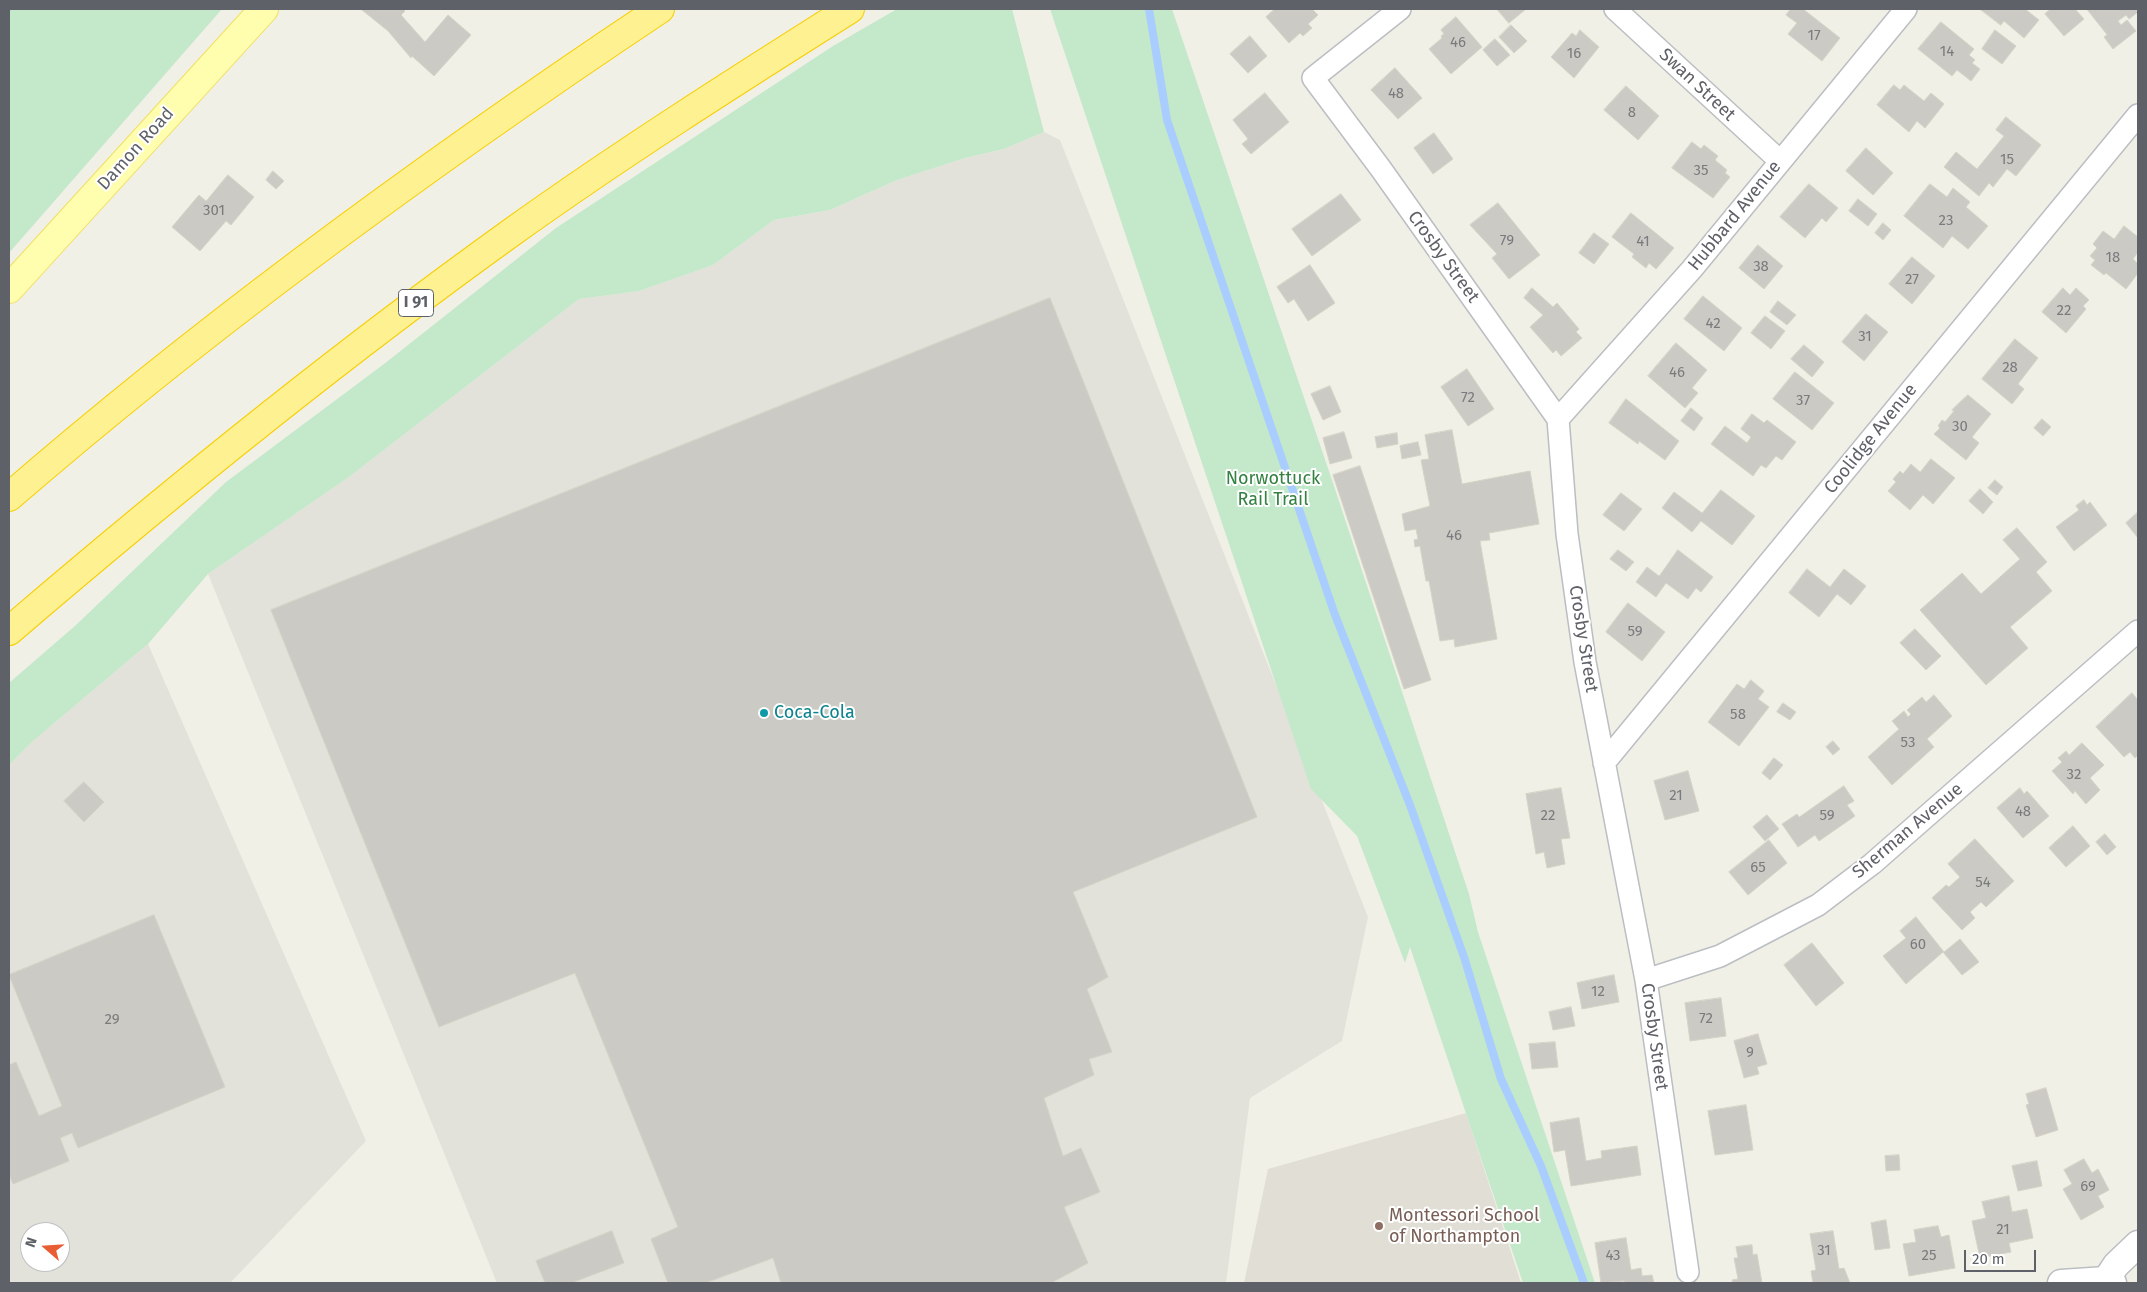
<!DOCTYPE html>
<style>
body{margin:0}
#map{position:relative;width:2147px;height:1292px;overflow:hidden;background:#f1f0e7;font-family:"Fira Sans",sans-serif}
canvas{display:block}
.frame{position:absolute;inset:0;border:10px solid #5e6167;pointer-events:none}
.north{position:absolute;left:20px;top:1222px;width:50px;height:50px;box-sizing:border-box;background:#fff;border:1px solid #bfc0c2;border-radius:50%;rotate:289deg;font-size:14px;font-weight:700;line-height:20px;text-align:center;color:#5e6167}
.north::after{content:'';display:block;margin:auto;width:18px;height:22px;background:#e95d35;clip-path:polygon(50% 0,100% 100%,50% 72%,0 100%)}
.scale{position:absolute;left:1964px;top:1250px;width:72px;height:22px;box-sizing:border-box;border:2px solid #5e6167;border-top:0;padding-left:6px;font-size:15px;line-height:18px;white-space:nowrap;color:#5e6167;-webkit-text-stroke:4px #fff;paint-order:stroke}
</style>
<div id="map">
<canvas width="2147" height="1292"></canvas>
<div class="frame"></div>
<div class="north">N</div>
<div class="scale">20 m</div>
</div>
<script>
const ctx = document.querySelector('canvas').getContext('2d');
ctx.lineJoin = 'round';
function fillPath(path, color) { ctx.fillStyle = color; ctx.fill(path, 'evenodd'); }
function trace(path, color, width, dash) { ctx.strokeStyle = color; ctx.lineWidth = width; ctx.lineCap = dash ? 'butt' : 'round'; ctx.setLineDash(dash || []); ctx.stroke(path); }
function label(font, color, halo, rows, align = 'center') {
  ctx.font = font + ' "Fira Sans",sans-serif'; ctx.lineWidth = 4; ctx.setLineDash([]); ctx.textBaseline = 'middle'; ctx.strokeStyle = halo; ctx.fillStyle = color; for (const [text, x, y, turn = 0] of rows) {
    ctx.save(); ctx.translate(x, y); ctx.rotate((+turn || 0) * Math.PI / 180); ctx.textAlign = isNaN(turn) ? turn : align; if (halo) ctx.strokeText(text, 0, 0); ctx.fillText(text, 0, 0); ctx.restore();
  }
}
const industrial = new Path2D(`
 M1044,132L1060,140L1368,917L1342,1041L1250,1098L1226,1283H497L208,574L349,477L579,299L639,291L713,265L774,220L830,210L897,180L965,158L1004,149Z
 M148,644L366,1141L230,1283H9V765L33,741ZM30,1232H60V1262H30Z`);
const education = new Path2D(`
 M1466,1113L1521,1283H1244L1268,1169Z`);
const green = new Path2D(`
 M9,9H222L9,253Z
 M897,9H1012L1044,132L1004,149L965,158L897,180L830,210L774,220L713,265L639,291L579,299L349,477L208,574L148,644L33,741L9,765V683L76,625L226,482L384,364L556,228L833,46Z
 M1050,9H1172L1333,483L1469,894L1478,932L1595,1283H1523L1410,947L1405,963L1357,836L1311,789Z`);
const stream = new Path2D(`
 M1149,9L1167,120L1335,615L1410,805L1464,957L1501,1079L1541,1166L1584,1283`);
const building = new Path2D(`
 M361,9H403L405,11L401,15L425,42L448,15L471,35L434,76L412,56L411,58L388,31Z
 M1275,9H1312L1318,15L1308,24L1312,28L1303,36L1300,33L1289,43L1266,17Z
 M1497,9H1526L1509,23Z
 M1791,9H1803L1840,38L1822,61L1788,34L1797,23L1786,15Z
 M1980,9H2025L2039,20L2024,38L2004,21L2001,25Z
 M2051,9H2075L2084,19L2064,36L2045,14Z
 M2087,9H2135L2138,12L2129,19L2126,15L2118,21L2121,25L2127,20L2136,31L2113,49L2104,37L2107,35Z
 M1456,17L1482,47L1451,74L1429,49L1442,38L1441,36L1444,34L1441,30Z
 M1941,22L1974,49L1969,55L1975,60L1972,63L1980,69L1971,81L1957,70L1952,76L1918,49Z
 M1511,25L1527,41L1514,53L1499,37Z
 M1580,30L1599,47L1574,78L1551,57L1572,33L1576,36Z
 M1995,30L2016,46L2002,64L1982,49Z
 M1250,36L1267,56L1248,73L1230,54Z
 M1495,39L1510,55L1497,66L1483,50Z
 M1395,68L1422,98L1398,119L1371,90Z
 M1894,85L1900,90L1904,85L1924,101L1931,93L1944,104L1925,128L1917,121L1909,132L1877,105Z
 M1626,86L1659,116L1638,140L1604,110Z
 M1265,93L1289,122L1251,154L1242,144L1248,139L1233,120Z
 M2006,117L2041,145L2016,176L2007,169L1993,187L1989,183L1979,196L1944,167L1956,152L1977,169L2004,136L1996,130Z
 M1434,133L1453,159L1433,174L1414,148Z
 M1692,142L1701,149L1704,145L1718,156L1715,160L1727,170L1725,173L1730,177L1713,198L1672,168Z
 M1866,148L1893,173L1873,195L1846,171Z
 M273,171L284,181L276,189L266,180Z
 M228,175L254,197L231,225L226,221L200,251L172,227L199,195L206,201Z
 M1809,184L1838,208L1826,222L1822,218L1805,238L1780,217Z
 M1930,184L1947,197L1953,188L1970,202L1966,207L1988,226L1968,249L1952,236L1943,248L1904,216Z
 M1341,194L1361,220L1312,256L1292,229Z
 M1858,199L1877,214L1868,226L1849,211Z
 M1498,203L1540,255L1509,279L1492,258L1497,254L1470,225Z
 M1631,213L1674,248L1656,269L1649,263L1646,268L1632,257L1634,254L1612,237Z
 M1883,223L1891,230L1883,240L1875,233Z
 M2124,226L2138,237V252L2133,259L2138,264V273L2126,289L2106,273L2104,275L2091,265L2095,260L2090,256L2097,248L2093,244L2103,231L2114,239Z
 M1594,233L1609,244L1594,264L1579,253Z
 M1758,245L1783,266L1764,289L1739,268Z
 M1912,257L1935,276L1912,304L1889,284Z
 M1310,265L1335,303L1308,321L1294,299L1288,303L1277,287Z
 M1532,288L1553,307L1557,303L1579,329L1576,332L1582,338L1561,356L1556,350L1553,353L1530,327L1543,315L1524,298Z
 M2063,288L2070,295L2076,288L2089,300L2083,306L2086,309L2066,333L2042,312Z
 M1703,296L1742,328L1724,351L1684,319Z
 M1050,298L1257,817L1073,892L1108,977L1087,989L1112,1052L1089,1059L1094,1075L1044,1098L1063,1156L1081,1148L1100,1192L1064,1207L1088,1263L1051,1283H781L773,1258L705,1283H668L651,1239L678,1227L575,973L439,1027L271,610Z
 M1778,301L1796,315L1787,325L1770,312Z
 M1866,314L1888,332L1864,361L1842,342Z
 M1765,316L1785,331L1771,349L1751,333Z
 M2015,339L2038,358L2018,384L2024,389L2012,404L1982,379Z
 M1676,343L1707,370L1692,388L1698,393L1685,408L1648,376Z
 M1804,345L1824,362L1812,377L1791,359Z
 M1467,369L1494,409L1468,426L1441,387Z
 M1795,372L1834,403L1812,430L1773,399Z
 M1330,386L1341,412L1323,420L1311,394Z
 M1968,395L1991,414L1972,437L1979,443L1966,460L1934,434L1940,428L1938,426L1942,420L1945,422L1954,411L1952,410Z
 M1626,399L1679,441L1665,460L1639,441L1638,444L1609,423Z
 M1691,408L1703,418L1694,431L1681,421Z
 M1752,414L1764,423L1767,420L1796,442L1782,460L1776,456L1766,468L1761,465L1753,476L1711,444L1725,426L1747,443L1751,437L1741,429Z
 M2042,419L2051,427L2043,436L2034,428Z
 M1452,430L1462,484L1530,471L1539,524L1489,533L1490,540L1480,541L1497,639L1455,647L1454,639L1440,641L1429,581H1426L1420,546L1415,547L1414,540L1418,539L1416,529L1405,531L1402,514L1430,506L1421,460L1429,459L1425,435Z
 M1344,432L1352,458L1330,464L1323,438Z
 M1397,433L1398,444L1377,448L1375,437Z
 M1418,442L1421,455L1402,459L1400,446Z
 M1931,459L1955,478L1933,504L1923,495L1910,510L1888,491L1896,482L1893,479L1900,471L1903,474L1911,464L1920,472Z
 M1360,466L1431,680L1404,689L1333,475Z
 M1995,480L2003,487L1997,495L1988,488Z
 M1980,489L1993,502L1983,514L1969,501Z
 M1721,490L1755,516L1732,545L1701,521L1692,532L1662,508L1674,492L1702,513Z
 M1621,493L1642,509L1624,531L1603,515Z
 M2084,500L2087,505L2090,502L2107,525L2074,551L2056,527L2079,510L2076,506Z
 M2138,512V538L2126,523Z
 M2017,528L2047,562L2036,572L2052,591L2010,627L2028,648L1986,685L1920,610L1962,573L1981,594L2020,559L2003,540Z
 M1618,550L1634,562L1626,571L1610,559Z
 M1678,550L1713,577L1701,592L1696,588L1688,599L1666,583L1656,597L1636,582L1647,567L1659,576Z
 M1807,569L1830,587L1844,569L1866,586L1851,605L1837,594L1819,617L1789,593Z
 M1628,603L1665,632L1642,661L1606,632Z
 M1915,629L1941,656L1926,670L1900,643Z
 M1751,680L1764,691L1758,699L1769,707L1739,746L1708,722L1737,684L1744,689Z
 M2132,693L2138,700V755L2135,758L2130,752L2124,757L2096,727Z
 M1934,695L1952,716L1927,739L1934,747L1892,785L1868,757L1899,729L1892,721L1904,711L1908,717L1911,714L1907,710L1922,697L1926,702Z
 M1783,703L1796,712L1790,720L1777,712Z
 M1833,741L1840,749L1833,755L1826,747Z
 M2082,743L2104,765L2090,778L2100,790L2086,804L2075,791L2073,794L2052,771L2062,762L2058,758L2066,751L2069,755Z
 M1774,758L1783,765L1770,780L1762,773Z
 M1688,771L1699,811L1665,820L1654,781Z
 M84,782L104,802L84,822L64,801Z
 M1844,786L1854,801L1847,805L1855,816L1819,841L1815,835L1798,847L1782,824L1797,814L1799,817Z
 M1561,788L1570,838L1561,839L1565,864L1547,868L1544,852L1536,854L1526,794Z
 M2020,788L2024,794L2027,791L2049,816L2023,838L1997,808Z
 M1767,815L1779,829L1765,841L1753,827Z
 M2073,826L2090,846L2066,867L2049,848Z
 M2105,834L2116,847L2107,855L2096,842Z
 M1975,839L2014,881L1986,907L1981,902L1970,912L1975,918L1962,930L1932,898L1946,885L1949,887L1960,877L1948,864Z
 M1769,840L1787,863L1748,895L1729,872Z
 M154,915L225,1087L78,1148L72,1133L60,1138L69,1161L13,1184L9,1174V1065L16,1062L39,1116L62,1106L9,975Z
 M1916,917L1944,952L1960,939L1979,962L1962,975L1943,952L1906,984L1883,956L1906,938L1900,931Z
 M1812,943L1844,983L1816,1006L1784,965Z
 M1614,975L1619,1002L1582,1009L1577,983Z
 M1721,998L1726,1036L1690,1041L1685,1003Z
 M1571,1007L1575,1026L1553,1030L1549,1012Z
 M1758,1034L1767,1064L1757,1067L1759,1074L1744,1078L1734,1041Z
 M1555,1042L1558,1067L1532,1069L1529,1044Z
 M2046,1088L2058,1130L2036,1137L2026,1105L2029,1104L2026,1094Z
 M1746,1105L1753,1150L1715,1155L1708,1111Z
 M1579,1118L1586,1161L1602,1158L1601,1151L1637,1146L1641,1175L1571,1186L1565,1150L1554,1152L1550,1123Z
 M1899,1155L1900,1170L1886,1171L1885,1156Z
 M2084,1159L2092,1173L2098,1169L2109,1190L2098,1196L2104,1207L2081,1220L2063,1189L2072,1184L2064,1170Z
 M2037,1161L2042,1186L2018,1191L2012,1166Z
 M2009,1196L2012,1212L2027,1209L2033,1238L2009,1243L2011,1252L1980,1258L1972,1221L1986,1218L1982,1202Z
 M1886,1220L1890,1248L1875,1250L1871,1223Z
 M1938,1226L1941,1237L1949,1235L1955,1268L1909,1276L1903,1244L1916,1242L1914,1230Z
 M612,1231L624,1263L571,1283H545L536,1261Z
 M1833,1231L1839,1269L1844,1268L1850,1283H1813L1811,1271L1816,1270L1810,1234Z
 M1626,1238L1631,1270L1641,1268L1642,1276L1652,1275L1654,1283H1625L1624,1281L1601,1283L1595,1243Z
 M1752,1245L1753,1255L1757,1254L1762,1283H1733L1732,1280L1738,1279L1734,1258H1738L1736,1247Z`);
const minor = new Path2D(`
 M1400,9L1313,78L1381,169L1558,419L1567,534L1585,662L1646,980L1688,1272
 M1615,9L1780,161
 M1558,419L1692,269L1906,9
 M1604,763L2138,115
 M1646,980L1720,956L1818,905L1872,864L2138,631`);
const tertiary = new Path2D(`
 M2106,1280L2116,1265L2138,1244
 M2061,1283L2106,1280L2113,1283`);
const primary = new Path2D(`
 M9,289L264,9`);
const motorway = new Path2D(`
 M9,497C213,320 435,159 660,9
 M9,631C171,492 338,357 512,232C621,154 736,81 850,9`);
const markers = [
 [764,713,5,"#0f9aa8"],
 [1379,1226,5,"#8d6e63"]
];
const numberNames = [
 ["17",1814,36],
 ["46",1458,43],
 ["14",1947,52],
 ["16",1574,54],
 ["48",1396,94],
 ["8",1632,113],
 ["15",2007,160],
 ["35",1701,171],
 ["301",214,211],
 ["23",1946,221],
 ["79",1507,241],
 ["41",1643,242],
 ["18",2113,258],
 ["38",1761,267],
 ["27",1912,280],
 ["22",2064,311],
 ["42",1713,324],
 ["31",1865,337],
 ["28",2010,368],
 ["46",1677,373],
 ["72",1468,398],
 ["37",1803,401],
 ["30",1960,427],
 ["46",1454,536],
 ["59",1635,632],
 ["58",1738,715],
 ["53",1908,743],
 ["32",2074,775],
 ["21",1676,796],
 ["48",2023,812],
 ["22",1548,816],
 ["59",1827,816],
 ["65",1758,868],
 ["54",1983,883],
 ["60",1918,945],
 ["12",1598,992],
 ["72",1706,1019],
 ["29",112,1020],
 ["9",1750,1053],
 ["69",2088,1187],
 ["21",2003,1230],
 ["31",1824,1251],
 ["43",1613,1256],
 ["25",1929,1256]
];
const shields = [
 [416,303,35]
];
const shieldNames = [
 ["I 91",416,303]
];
const streetNames = [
 ["Swan Street",1697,85,43],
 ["Damon Road",136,149,-48],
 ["Hubbard Avenue",1735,216,-51],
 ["Crosby Street",1443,257,54],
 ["Coolidge Avenue",1871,439,-51],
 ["Crosby Street",1583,639,81],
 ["Sherman Avenue",1908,831,-40],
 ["Crosby Street",1654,1037,82]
];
const parkNames = [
 ["Norwottuck",1273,479],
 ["Rail Trail",1273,500]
];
const cultureNames = [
 ["Coca-Cola",774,713]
];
const educationNames = [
 ["Montessori School",1389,1216],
 ["of Northampton",1389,1237]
];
fillPath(industrial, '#e2e2db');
fillPath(education, '#e1dfd5');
fillPath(green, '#c4e8ca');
trace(stream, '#a9cdff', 8);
fillPath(building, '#cccac4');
trace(building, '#d5d3c5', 1);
trace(minor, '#bbbec2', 24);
trace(tertiary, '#bbbec2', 29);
trace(primary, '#f1de5f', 30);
trace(motorway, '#f7ce01', 30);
trace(minor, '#fff', 21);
trace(tertiary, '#fff', 26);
trace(primary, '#fffeae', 28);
trace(motorway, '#fdf192', 28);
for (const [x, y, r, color] of markers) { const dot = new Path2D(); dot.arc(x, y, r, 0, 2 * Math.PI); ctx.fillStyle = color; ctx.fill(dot); trace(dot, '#fff', 2); }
label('15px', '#7a7b7e', null, numberNames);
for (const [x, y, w] of shields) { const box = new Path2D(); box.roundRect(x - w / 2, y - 13.5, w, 27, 4); ctx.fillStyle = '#fff'; ctx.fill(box); trace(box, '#5e6167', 1); }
label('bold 16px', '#5e6167', null, shieldNames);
label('18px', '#5e6167', '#fff', streetNames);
label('18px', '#348142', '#fff', parkNames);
label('18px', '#0d838f', '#fff', cultureNames, 'left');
label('18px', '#785e54', '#fff', educationNames, 'left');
</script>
